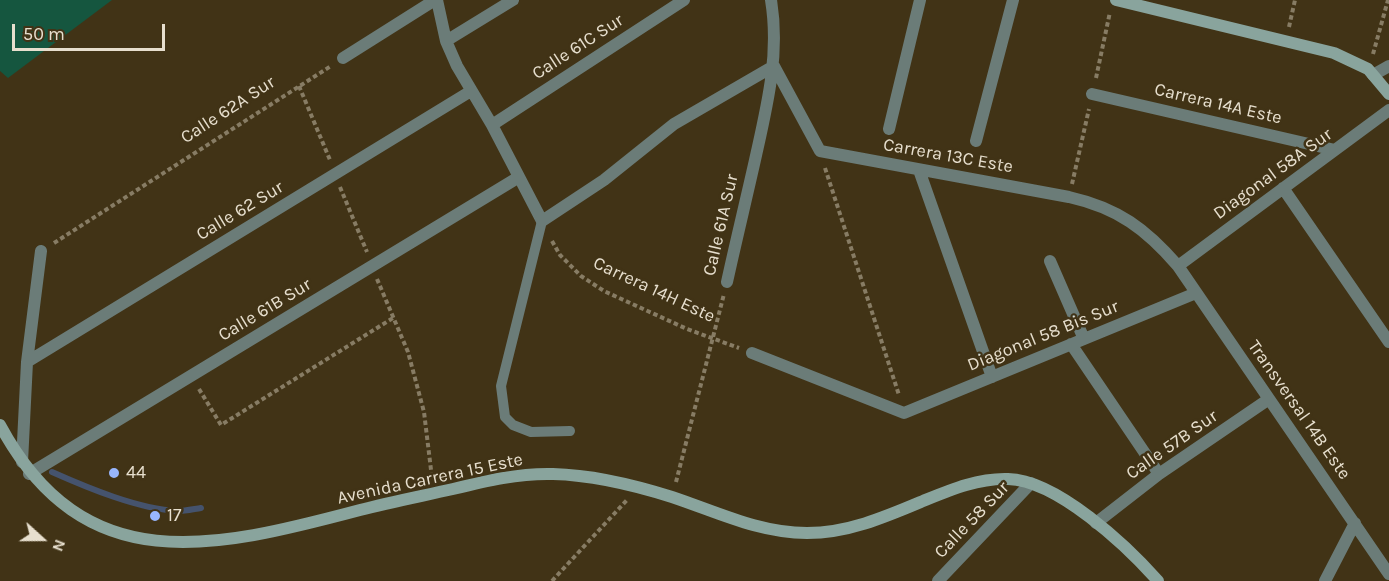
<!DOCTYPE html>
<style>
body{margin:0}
#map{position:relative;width:1389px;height:581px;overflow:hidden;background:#413316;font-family:Karla,sans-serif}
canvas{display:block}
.north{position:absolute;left:12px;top:509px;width:60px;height:60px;-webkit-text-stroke:4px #413316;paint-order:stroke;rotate:111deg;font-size:16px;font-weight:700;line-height:24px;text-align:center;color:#e7dfce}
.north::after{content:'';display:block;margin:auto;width:21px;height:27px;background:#e7dfce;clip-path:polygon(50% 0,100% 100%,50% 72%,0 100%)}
.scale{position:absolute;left:12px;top:24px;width:153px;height:27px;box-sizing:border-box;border:3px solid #e7dfce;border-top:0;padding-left:8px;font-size:18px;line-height:21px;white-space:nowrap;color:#e7dfce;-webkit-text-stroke:4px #413316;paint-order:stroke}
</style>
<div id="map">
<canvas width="1389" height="581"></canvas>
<div class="north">N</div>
<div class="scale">50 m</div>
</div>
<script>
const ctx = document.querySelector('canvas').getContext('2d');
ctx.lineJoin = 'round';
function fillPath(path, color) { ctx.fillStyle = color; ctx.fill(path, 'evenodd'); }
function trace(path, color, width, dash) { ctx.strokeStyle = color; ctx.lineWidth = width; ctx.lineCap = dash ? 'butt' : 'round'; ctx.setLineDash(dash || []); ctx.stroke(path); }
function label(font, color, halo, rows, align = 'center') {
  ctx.font = font + ' Karla,sans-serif'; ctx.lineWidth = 5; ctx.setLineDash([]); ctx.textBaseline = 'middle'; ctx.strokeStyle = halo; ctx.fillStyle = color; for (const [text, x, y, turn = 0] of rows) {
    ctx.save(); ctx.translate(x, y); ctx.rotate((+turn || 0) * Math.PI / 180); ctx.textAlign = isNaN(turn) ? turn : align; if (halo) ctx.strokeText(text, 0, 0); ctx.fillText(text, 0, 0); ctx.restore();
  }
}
const green = new Path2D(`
 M0,0H112L8,78L0,71Z`);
const stream = new Path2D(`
 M52,472C88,488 138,509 178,511C185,511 194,509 201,508`);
const path = new Path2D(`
 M1289,27L1295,0
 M1373,54L1388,0
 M1096,78L1110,12
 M299,86L330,160
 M825,168L899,395
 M1072,184L1089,109
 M340,187L367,252
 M552,241L560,255L581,276L604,291L687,329L739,348
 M54,243L331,66
 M377,279L408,352L424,412L432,478
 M199,389L221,425L393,318
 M676,482L724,294
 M552,581L627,500`);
const lane = new Path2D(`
 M542,221L501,386L505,417L513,425L531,432L570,431`);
const street = new Path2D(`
 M437,0L446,41L457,66L492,125L542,221L604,180L674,124L774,66L820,151L1069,197C1118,208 1146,229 1178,266L1389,574
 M446,41L513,0
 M343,58L435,0
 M1373,75L1389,66
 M1092,94L1335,150
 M492,125L684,0
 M889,129L920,0
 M976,141L1013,0
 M919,170L992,377
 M1283,188L1389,342
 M1050,261L1084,339
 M1178,266L1389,110
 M727,282C736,241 746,200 755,160C767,106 780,55 771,0
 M1071,344L1159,474
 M752,353L904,413L1196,293
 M27,362L471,91
 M22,462L27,362L41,251
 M29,474L519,177
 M1096,523L1159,474L1269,399
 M938,581L1031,483
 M1325,581L1355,523`);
const secondary = new Path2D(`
 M1116,0L1334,53L1368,69L1389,94
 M0,425C84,581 213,549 360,510C390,502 422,496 453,489C486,481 519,473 553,474C593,475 634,485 672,497C717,512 759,533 807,533C848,533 885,517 923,501C950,490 978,478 1008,479C1057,480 1127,546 1158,581`);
const markers = [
 [114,473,6,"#98b6fd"],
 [155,516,6,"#98b6fd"]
];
const streetNames = [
 ["Calle 61C Sur",578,47,-33],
 ["Carrera 14A Este",1218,104,13],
 ["Calle 62A Sur",228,110,-33],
 ["Carrera 13C Este",948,156,10],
 ["Diagonal 58A Sur",1273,174,-36],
 ["Calle 62 Sur",240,211,-31],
 ["Calle 61A Sur",721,225,-77],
 ["Carrera 14H Este",654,290,25],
 ["Calle 61B Sur",265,310,-31],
 ["Diagonal 58 Bis Sur",1043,336,-22],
 ["Transversal 14B Este",1299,410,55],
 ["Calle 57B Sur",1172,445,-35],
 ["Avenida Carrera 15 Este",430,479,-12],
 ["Calle 58 Sur",972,520,-46]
];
const poiNames = [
 ["44",126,473],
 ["17",167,516]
];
fillPath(green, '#15563f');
trace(stream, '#45536d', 6);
trace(path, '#877c64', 4, [4.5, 3]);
trace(lane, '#6b7c78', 10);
trace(street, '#6b7c78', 12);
trace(secondary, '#89a49d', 12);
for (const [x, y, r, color] of markers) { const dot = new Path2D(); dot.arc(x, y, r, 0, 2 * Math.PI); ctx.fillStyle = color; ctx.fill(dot); trace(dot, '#413316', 2); }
label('18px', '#e7dfce', '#413316', streetNames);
label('18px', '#e7dfce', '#413316', poiNames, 'left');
</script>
